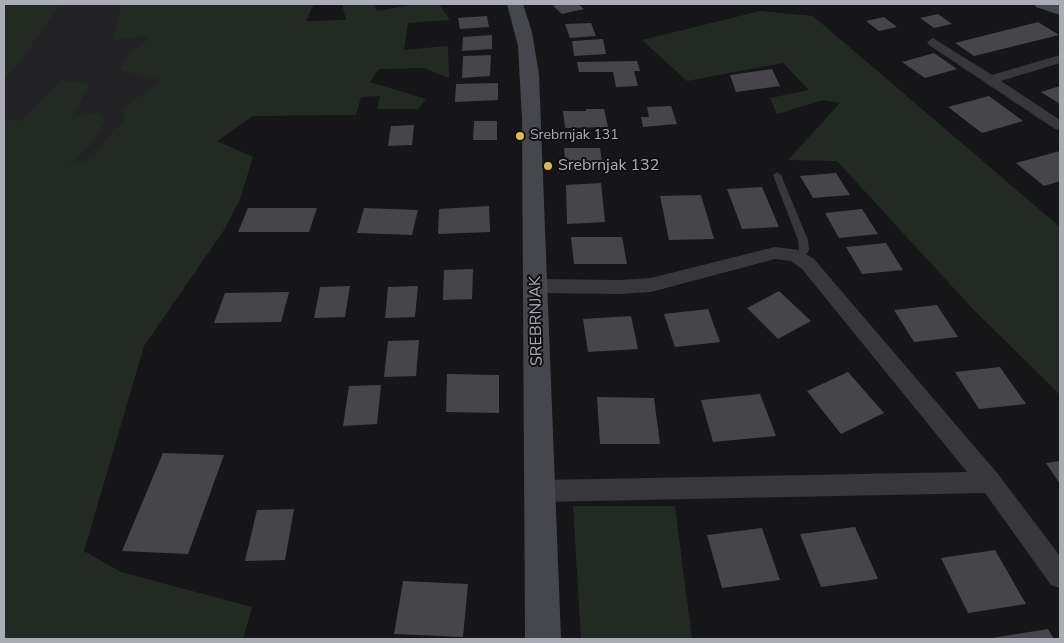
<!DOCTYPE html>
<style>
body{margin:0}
#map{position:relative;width:1064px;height:643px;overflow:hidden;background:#161618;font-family:"Nunito Sans",sans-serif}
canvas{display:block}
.frame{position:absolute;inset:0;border:5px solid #aaacb6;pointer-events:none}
</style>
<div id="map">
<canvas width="1064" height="643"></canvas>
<div class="frame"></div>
</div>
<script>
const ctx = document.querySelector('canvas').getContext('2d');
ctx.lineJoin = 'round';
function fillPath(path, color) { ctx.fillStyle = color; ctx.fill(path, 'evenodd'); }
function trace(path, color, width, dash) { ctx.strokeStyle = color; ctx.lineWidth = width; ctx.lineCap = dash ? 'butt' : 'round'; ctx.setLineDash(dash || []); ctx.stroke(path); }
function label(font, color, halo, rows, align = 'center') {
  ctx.font = font + ' "Nunito Sans",sans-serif'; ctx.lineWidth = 4; ctx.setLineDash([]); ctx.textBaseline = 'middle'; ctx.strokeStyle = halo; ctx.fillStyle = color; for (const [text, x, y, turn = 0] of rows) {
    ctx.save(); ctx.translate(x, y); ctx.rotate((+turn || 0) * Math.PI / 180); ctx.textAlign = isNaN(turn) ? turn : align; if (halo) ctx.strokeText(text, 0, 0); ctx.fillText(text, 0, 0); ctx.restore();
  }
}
const built = new Path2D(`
 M4,4H300L247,89L4,497Z`);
const green = new Path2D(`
 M4,4H60L17,66L4,78Z
 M125,4H314L306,21L346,20L342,4H374L377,11L416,4H439L450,20L408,23L404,50L448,46L449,78L424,68L379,69L370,82L426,99L418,109H377L380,96L361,97L356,115L253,116L217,141L253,157L240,199L224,230L144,346L84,551L121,572L252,607L243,639H4V120L21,121L61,80L90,84L72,117L100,112L106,120L90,146L67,165L94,158L114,129L125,123L122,108L162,81L120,70L129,53L148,40L145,36L114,40L120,8Z
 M760,11L813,16L1060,227V395L971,307L837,161L788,160L840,103L823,100L777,114L770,98L809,90L783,63L687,81L642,40Z
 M573,506H675L692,639H581Z`);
const building = new Path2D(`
 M560,4H578L584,9L562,14L553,6Z
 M938,14L952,24L934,28L920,18Z
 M487,16L489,27L460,29L458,18Z
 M884,17L897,27L879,31L866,21Z
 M1038,22L1059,35L974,56L955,43Z
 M591,23L596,36L570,38L565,24Z
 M492,35V49L462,51L463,37Z
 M603,39L606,54L574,56L572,41Z
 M934,53L957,69L925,78L902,62Z
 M491,55L490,76L462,78L463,56Z
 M637,61L640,71H634L638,86L616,87L613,72H579L577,62Z
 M772,69L780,86L736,92L730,75Z
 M498,83V100L455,102L456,84Z
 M1060,86V104L1041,92Z
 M989,96L1023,121L982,133L948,107Z
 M671,106L677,124L643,127L641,117H649L647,107Z
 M586,109H604L608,127L565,128L563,111H586Z
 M474,121H497V140H473Z
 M414,125L412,145L388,146L391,126Z
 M564,148H600L603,169H566Z
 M1060,151V181L1044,186L1016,163Z
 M836,173L850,195L813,198L800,176Z
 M601,183L605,222L567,224L566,185Z
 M762,187L779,227L742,229L727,189Z
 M701,195L714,239L669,240L660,196Z
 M489,206L490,232L438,234L439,209Z
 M248,208H317L309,232H238Z
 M364,208L418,210L412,235L357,233Z
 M862,209L878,234L839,238L825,213Z
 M571,237H622L627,264H574Z
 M886,243L903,270L862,274L846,247Z
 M473,269L472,299L443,300L444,270Z
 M350,286L345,317L314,318L320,287Z
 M418,286L415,317L385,318L388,287Z
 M779,291L811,321L778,339L747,308Z
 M289,292L281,322L214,323L225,293Z
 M937,305L958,337L914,342L894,310Z
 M708,309L720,342L675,347L664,314Z
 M631,316L638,349L588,352L583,319Z
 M419,340L416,376L384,377L388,341Z
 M1000,367L1026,404L979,409L955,372Z
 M848,372L884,413L841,434L807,391Z
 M447,374L499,375V413L446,412Z
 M381,385L377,424L343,426L349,386Z
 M760,394L776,436L713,442L701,400Z
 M597,397L654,398L660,444H600Z
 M163,453L224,455L188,554L122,551Z
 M1060,461V484L1046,463Z
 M294,509L285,560L245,561L257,510Z
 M855,527L878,579L821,587L800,534Z
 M762,528L780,580L722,588L707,535Z
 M995,550L1026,604L968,613L941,558Z
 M403,581L468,584L463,637L394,634Z
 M1048,629L1054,639H992V638Z`);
const service = new Path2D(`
 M777,172L781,175L808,240L809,250L804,259L801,260L796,257L799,250L798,240L773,175Z`);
const minor = new Path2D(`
 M933,38L992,75L1060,55V63L1001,81L1060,120V130L1055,129L929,45L927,42Z
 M775,247L799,250L814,259L998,474L1060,556V588L1051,585L985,493L541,502L533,499L530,491L533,483L541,480L967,472L802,269L791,261L775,259L651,292L620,294L537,293L531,291L528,286L531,281L537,279L620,280L651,278Z`);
const secondary = new Path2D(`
 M507,4H523L532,32L539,75L561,639H525L522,119L518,46Z
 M1034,4L1060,5V15L1036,7Z`);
const markers = [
 [520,136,5,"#dbbc4b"],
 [548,166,5,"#dbbc4b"]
];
const farPoinames = [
 ["Srebrnjak 131",530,136]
];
const poiNames = [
 ["Srebrnjak 132",558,166]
];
const streetNames = [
 ["SREBRNJAK",537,321,-91]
];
fillPath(built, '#232225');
fillPath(green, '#232a24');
fillPath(building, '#46464a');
fillPath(service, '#38383c');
fillPath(minor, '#38383c');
fillPath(secondary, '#46474c');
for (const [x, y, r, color] of markers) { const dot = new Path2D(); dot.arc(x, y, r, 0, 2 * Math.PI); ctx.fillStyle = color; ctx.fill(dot); trace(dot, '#111113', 2); }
label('14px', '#aaacb6', '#111113', farPoinames, 'left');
label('16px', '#aaacb6', '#111113', poiNames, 'left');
label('16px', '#aaacb6', '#111113', streetNames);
</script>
